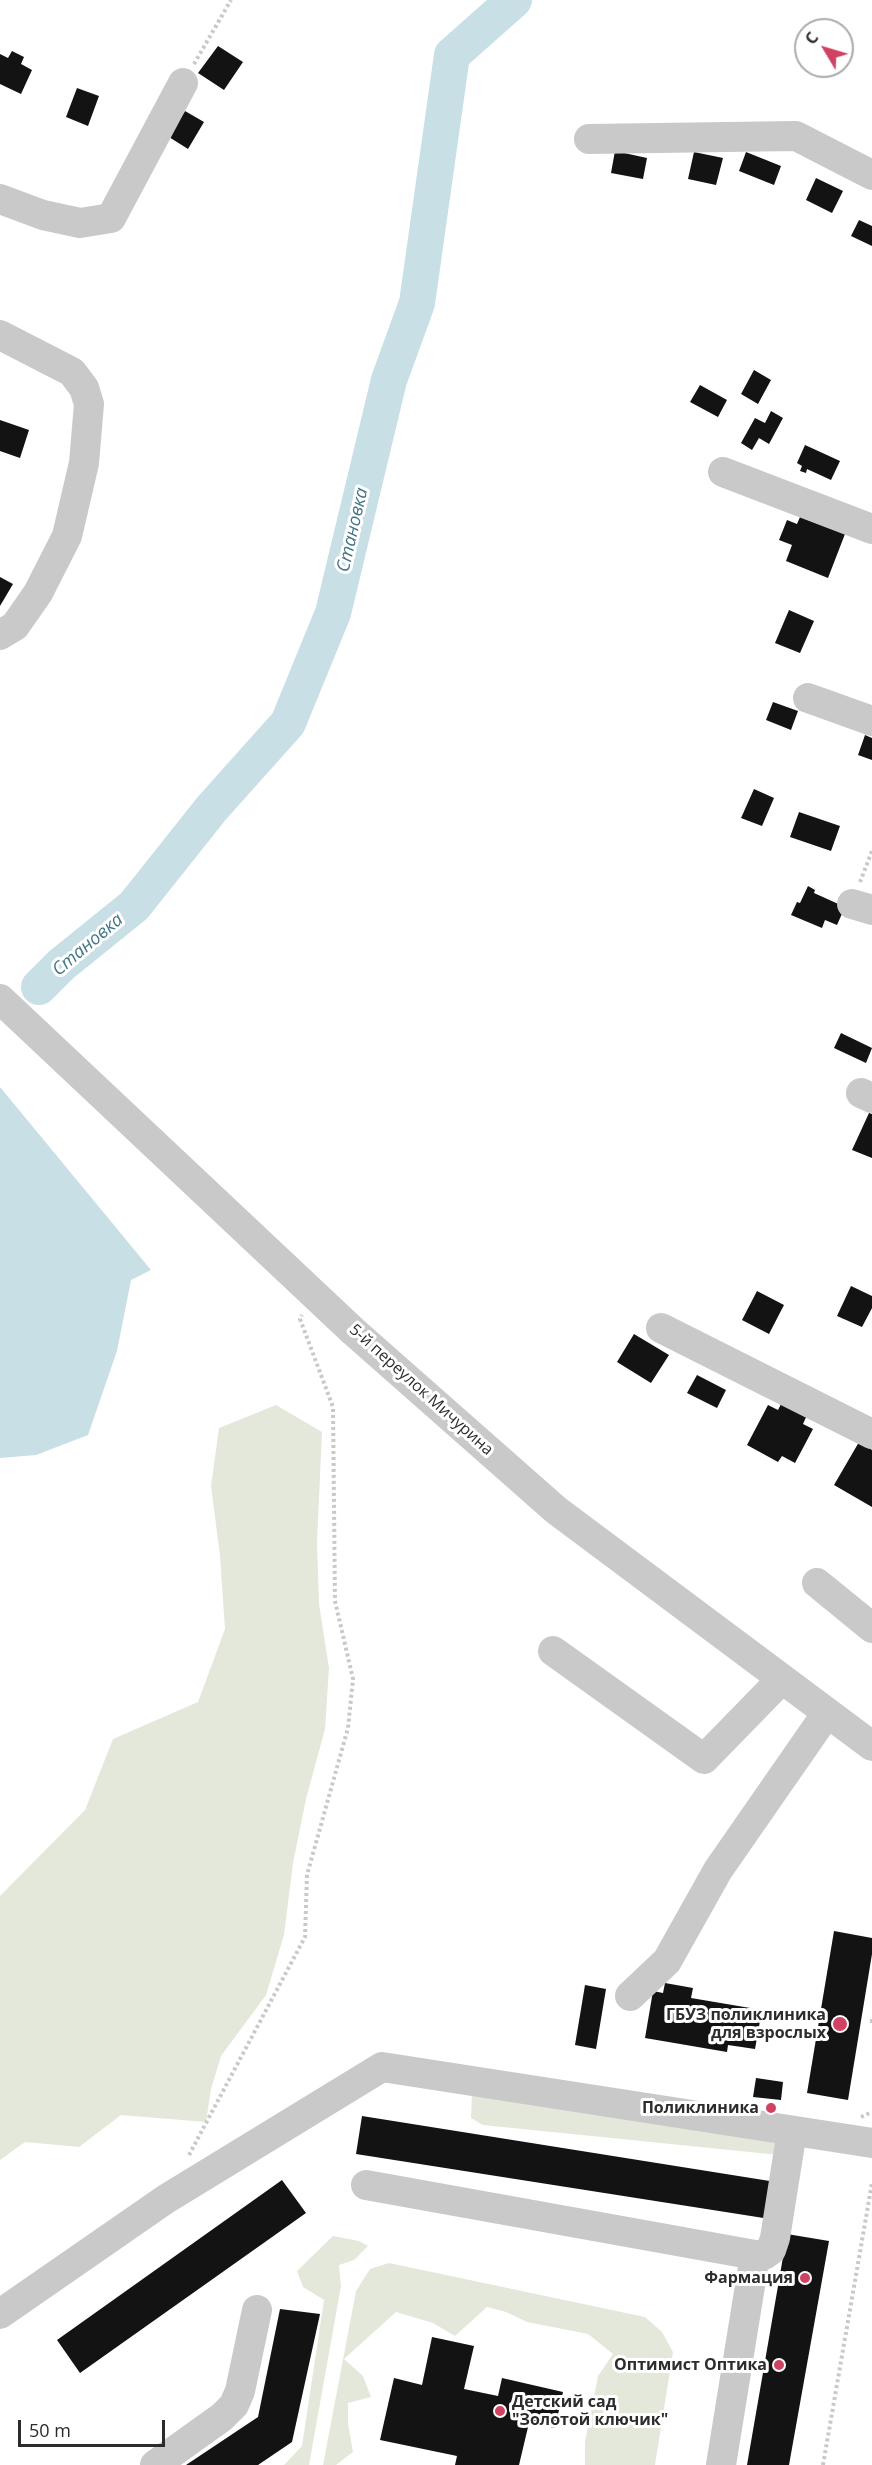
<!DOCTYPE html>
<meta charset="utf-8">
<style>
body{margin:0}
#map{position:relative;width:872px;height:2465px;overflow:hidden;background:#fff;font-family:"Open Sans",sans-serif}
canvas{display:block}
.north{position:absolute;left:794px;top:18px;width:60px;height:60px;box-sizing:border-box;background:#fff;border:2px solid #ababab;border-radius:50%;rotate:308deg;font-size:16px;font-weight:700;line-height:24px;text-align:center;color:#2c2c2c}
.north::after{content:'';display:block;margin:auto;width:21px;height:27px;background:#cf4262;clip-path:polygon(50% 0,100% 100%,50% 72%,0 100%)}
.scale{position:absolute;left:18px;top:2420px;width:147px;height:27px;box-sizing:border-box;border:3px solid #2c2c2c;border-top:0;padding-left:8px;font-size:18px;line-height:21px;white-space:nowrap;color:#2c2c2c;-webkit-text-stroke:4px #fff;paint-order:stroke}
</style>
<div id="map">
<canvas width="872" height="2465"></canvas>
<div class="north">С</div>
<div class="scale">50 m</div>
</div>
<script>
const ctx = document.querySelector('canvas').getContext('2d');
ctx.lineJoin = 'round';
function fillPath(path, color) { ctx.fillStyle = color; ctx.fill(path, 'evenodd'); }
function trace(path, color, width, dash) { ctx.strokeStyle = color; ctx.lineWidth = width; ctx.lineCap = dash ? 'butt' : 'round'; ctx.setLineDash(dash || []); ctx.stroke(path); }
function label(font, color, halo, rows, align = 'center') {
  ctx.font = font + ' "Open Sans",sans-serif'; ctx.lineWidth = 6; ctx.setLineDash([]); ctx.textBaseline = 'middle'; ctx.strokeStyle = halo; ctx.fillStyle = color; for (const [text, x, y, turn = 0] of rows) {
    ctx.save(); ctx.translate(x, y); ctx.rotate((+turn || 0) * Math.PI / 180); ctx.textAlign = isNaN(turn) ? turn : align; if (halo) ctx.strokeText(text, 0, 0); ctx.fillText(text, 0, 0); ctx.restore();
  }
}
const green = new Path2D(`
 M276,1405L322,1432L317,1542L319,1604L329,1668L325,1729L306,1799L293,1863L284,1935L266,1995L221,2056L211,2089L206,2122L121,2115L79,2147L25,2142L0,2160V1896L85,1810L113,1739L198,1702L225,1629L220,1556L211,1486L219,1428Z
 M472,2091L781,2140L779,2155L483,2125L471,2118Z
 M333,2236L359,2241L368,2246L354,2260L339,2265L341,2286L309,2465H284L302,2446L324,2300L303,2287L297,2271Z
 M389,2263L645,2317L662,2332L673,2352L655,2465H585V2442L598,2376L613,2354L588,2334L527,2322L506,2312L487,2307L455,2336L433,2323L396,2312L344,2359L363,2376L371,2397L348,2403V2423L353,2452L336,2465H323L356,2291L370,2269Z`);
const water = new Path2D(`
 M0,1087L151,1270L131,1280L117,1351L88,1435L36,1455L0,1458Z`);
const river = new Path2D(`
 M39,987L61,965L134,906L212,808L288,723L333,613L389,380L417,303L452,55L514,0`);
const building = new Path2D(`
 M218,46L243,62L224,90L198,73Z
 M12,51L24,57L21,64L32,70L21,94L0,84V54L8,58Z
 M77,88L99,96L88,126L66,117Z
 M185,111L204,122L188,149L169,137Z
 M615,151L647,158L643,179L611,173Z
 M694,152L723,158L716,185L688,179Z
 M746,152L781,166L774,185L739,171Z
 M816,178L843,191L832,213L806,200Z
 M859,220L872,226V246L851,236Z
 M754,370L771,380L758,404L741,394Z
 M700,385L727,400L718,417L690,402Z
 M771,411L783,418L769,444L759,438L752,450L741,443L755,418L765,423Z
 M0,420L29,430L20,458L0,451Z
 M805,445L840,461L831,480L807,469L806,473L800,471L802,466L797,463Z
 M800,517L845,534L828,578L786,561L792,545L779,540L787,520L797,524Z
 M0,577L13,584L0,606Z
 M789,610L814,621L800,653L775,643Z
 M773,702L798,711L791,730L766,720Z
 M865,735L872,738V760L858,755Z
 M754,789L774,798L762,826L741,818Z
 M799,812L840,826L831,851L790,837Z
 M808,886L815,890L814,893L845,907L837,925L825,920L822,928L791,915L797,902L800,903Z
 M841,1033L872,1048L866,1063L834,1048Z
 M869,1113L872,1114V1158L852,1150Z
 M851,1286L872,1296V1308L862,1327L837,1316Z
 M757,1291L784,1305L769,1334L742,1320Z
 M634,1334L669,1355L651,1383L617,1362Z
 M697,1375L726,1390L717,1408L687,1393Z
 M783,1400L808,1413L803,1424L813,1429L795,1463L782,1456L778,1462L747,1445L768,1405L778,1410Z
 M859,1442L872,1450V1507L834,1485Z
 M834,1931L872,1938V1954L848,2100L807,2093Z
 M665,1983L693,1988L691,1998L762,2010L755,2049L728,2045L727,2052L645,2038L653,1991L663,1993Z
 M585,1985L606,1989L596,2049L575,2045Z
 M756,2078L783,2082L781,2100L753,2097Z
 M362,2116L776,2182L770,2219L356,2154Z
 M282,2180L306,2213L80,2373L57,2340Z
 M787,2234L829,2241L789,2465H747Z
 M280,2309L320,2314L292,2442L258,2465H186L258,2417Z
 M432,2337L474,2346L464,2389L498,2396L502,2378L563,2392L555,2428L529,2423L519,2465H455L457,2456L380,2440L394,2378L422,2385Z`);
const path = new Path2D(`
 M194,64L231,0
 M860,882L872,851
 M870,2021H872
 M861,2117L872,2112
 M189,2155L305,1937L307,1875L348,1728L353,1679L335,1601L333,1407L300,1319L302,1315
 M823,2465L872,2183`);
const minor = new Path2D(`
 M589,139L796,136L872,175
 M0,199L43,215L80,223L111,218L183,83
 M0,335L72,372L84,388L89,404L84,463L67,536L38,593L15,626L0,635
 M723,472L872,529
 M808,698L872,721
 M852,904L872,910
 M0,999L353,1331L556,1510L872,1746
 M861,1093L872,1098
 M661,1328L872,1434
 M817,1583L872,1628
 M553,1651L704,1759L782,1679
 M630,1996L667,1961L718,1870L827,1713
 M366,2185L755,2255L721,2465
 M755,2255H764L771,2250L775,2238L792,2131
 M0,2314L166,2199L382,2067L872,2143
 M155,2465L222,2417L234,2405L240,2391L257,2310`);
const markers = [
 [840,2024,8,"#cf4262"],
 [771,2108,6,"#cf4262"],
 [805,2278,6,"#cf4262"],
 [779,2365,6,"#cf4262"],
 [500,2411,6,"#cf4262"]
];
const streetNames = [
 ["5-й переулок Мичурина",421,1390,42]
];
const poiNames = [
 ["ГБУЗ поликлиника",826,2015],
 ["для взрослых",826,2033],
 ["Поликлиника",759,2108],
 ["Фармация",793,2278],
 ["Оптимист Оптика",767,2365],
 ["Детский сад",512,2402,"left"],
 ["\"Золотой ключик\"",512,2420,"left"]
];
const waterNames = [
 ["Становка",353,530,-77],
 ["Становка",88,945,-40]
];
fillPath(green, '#e4e8db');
fillPath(water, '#c9dfe6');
trace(river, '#c9dfe6', 36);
fillPath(building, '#131313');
trace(path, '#c9c9c9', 4, [3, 3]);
trace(minor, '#c9c9c9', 30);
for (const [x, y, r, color] of markers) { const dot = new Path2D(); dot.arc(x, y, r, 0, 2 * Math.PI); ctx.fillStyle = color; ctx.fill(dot); trace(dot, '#fff', 2); }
label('16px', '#2c2c2c', '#fff', streetNames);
label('bold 16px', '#2c2c2c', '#fff', poiNames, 'right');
label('italic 18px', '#447584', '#fff', waterNames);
</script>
